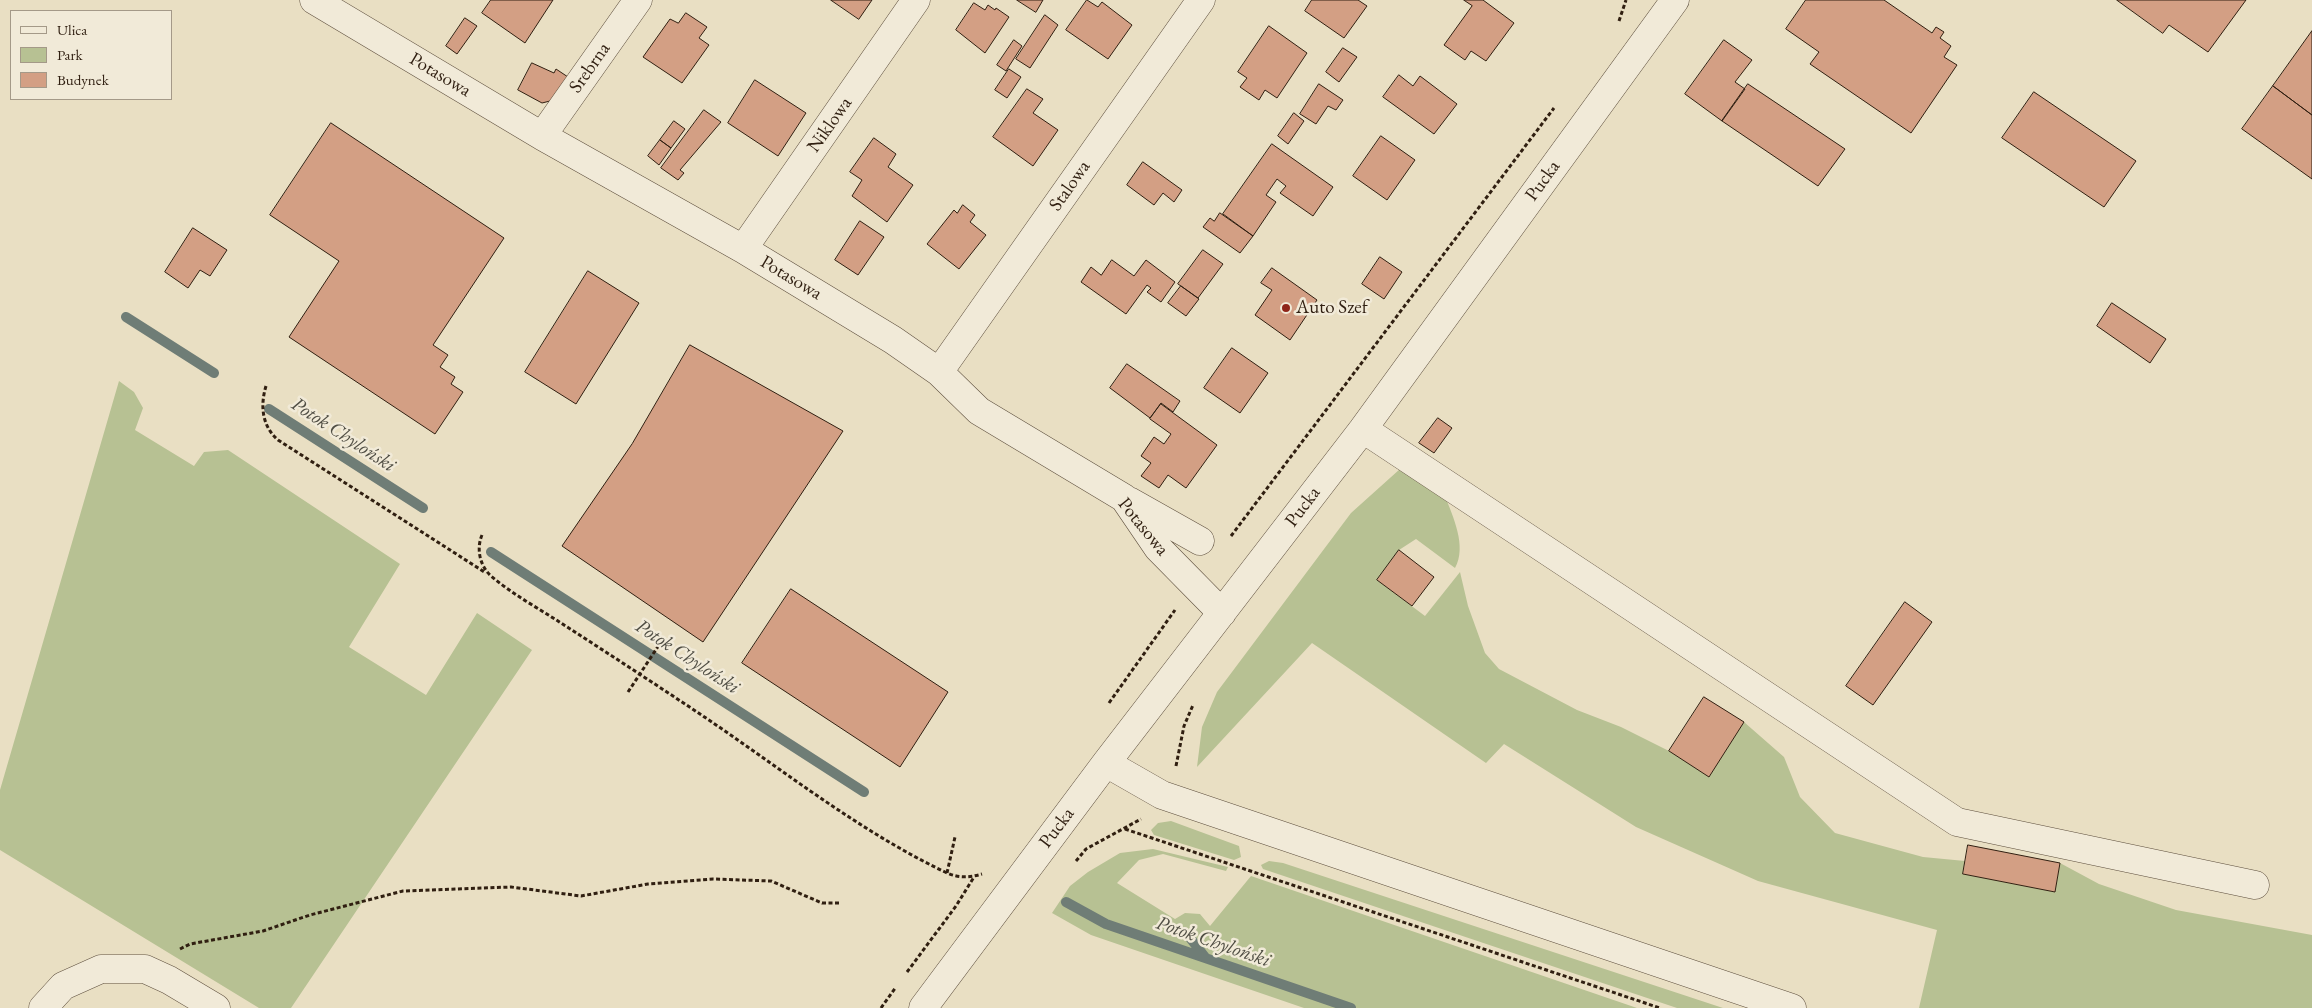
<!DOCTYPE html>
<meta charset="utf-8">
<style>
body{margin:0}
#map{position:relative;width:2312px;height:1008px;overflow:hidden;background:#e9dfc3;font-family:"EB Garamond",serif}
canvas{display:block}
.legend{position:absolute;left:10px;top:10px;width:162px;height:90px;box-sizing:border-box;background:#f1ead8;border:1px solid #a49988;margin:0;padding:6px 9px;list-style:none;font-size:15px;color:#301f11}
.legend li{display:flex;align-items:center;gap:10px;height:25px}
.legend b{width:25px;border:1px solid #a49988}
</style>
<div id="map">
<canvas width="2312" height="1008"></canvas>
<ul class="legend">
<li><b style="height:6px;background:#f1ead8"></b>Ulica</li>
<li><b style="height:14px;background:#b7c193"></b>Park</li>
<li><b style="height:14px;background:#d39f84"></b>Budynek</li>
</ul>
</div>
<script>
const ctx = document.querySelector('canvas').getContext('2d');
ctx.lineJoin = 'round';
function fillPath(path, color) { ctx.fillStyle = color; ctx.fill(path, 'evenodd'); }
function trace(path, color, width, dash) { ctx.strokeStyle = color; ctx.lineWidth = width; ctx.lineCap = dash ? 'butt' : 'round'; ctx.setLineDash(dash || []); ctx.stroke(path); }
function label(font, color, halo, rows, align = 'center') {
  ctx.font = font + ' "EB Garamond",serif'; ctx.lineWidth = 5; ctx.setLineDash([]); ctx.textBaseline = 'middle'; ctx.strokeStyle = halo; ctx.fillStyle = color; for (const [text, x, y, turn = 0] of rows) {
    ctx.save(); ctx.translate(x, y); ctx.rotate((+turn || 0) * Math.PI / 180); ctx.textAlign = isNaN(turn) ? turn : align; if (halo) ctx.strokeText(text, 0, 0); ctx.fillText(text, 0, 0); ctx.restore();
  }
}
const green = new Path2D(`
 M119,381L134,392L143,408L135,430L194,466L204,452L228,450L400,564L349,647L426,695L477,613L532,650L291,1008H259L0,850V790Z
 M1400,469L1445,496C1453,517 1467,546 1455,568L1416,539L1399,550L1377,580L1425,616L1460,572L1468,606L1485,653L1499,669L1577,710L1621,727L1669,751L1709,777L1744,722L1784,757L1800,797L1835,833L1923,857L1965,861L1963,874L2055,892L2060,863L2099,884L2176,910L2312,935V1008H1919L1937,930L1758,881L1636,827L1504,744L1486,763L1312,643L1197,767L1202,727L1217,692L1351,513Z
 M1171,821L1239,846L1241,857L1234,860L1154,835L1151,830L1158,823Z
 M1153,849L1228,867L1226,871L1163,854L1139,860L1117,883L1175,919L1185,913L1200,914L1210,926L1251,876L1637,1008H1304L1091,935L1052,913L1070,886L1088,872L1120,853Z
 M1269,861L1283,863L1723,1008H1677L1263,869L1261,865Z`);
const stream = new Path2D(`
 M126,317L214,373
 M269,409L423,508
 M491,552L864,792
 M1066,902L1106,924L1351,1008
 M1187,934L1205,957`);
const building = new Path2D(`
 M491,0H553L525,43L482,13Z
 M831,0H872L859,19Z
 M1017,0H1043L1036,12Z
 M1087,0L1098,7L1102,2L1132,25L1108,59L1066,30Z
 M1312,0H1358L1367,6L1344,38L1305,11Z
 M1464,0H1483L1514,23L1486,61L1471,51L1465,60L1444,45L1472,6Z
 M1806,0H1884L1932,33L1936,27L1944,32L1940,38L1951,46L1944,57L1957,65L1911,133L1810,64L1819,52L1786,29Z
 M2117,0H2246L2208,52L2169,25L2163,33Z
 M974,3L985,10L988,5L995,10L996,8L1009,17L985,53L956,30Z
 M686,13L707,27L699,38L709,45L682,83L643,57L670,19L678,23Z
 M1045,15L1058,25L1030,68L1016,59Z
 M465,18L477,26L457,54L446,46Z
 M1269,26L1307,53L1277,98L1265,90L1259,100L1240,87L1247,78L1238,72Z
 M2312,31V115L2273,86Z
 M1014,40L1022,46L1006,71L997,65Z
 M1724,40L1752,60L1735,82L1745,89L1722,121L1685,94Z
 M1343,48L1357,57L1339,82L1326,72Z
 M532,63L554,73L556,69L571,79L558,99L542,103L518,90Z
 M1009,69L1021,77L1007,98L995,90Z
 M1399,75L1413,86L1420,76L1457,104L1434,134L1383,97Z
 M755,80L806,113L778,156L728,123Z
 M1319,84L1343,100L1336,110L1328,106L1316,124L1300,114Z
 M1748,84L1845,149L1818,186L1722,121Z
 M2273,86L2312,115V179L2242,129Z
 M1027,89L1043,99L1033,113L1058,130L1033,166L993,137Z
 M2034,92L2136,161L2104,207L2002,138Z
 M704,110L721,122L680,170L684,173L678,180L661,168Z
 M1294,113L1304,121L1288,144L1278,136Z
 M674,121L685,129L671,148L660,140Z
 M331,123L504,238L433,345L448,355L440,367L455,377L451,384L463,392L435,434L289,337L339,261L270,215Z
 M1381,136L1415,160L1387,200L1353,176Z
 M874,138L896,154L888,167L913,185L887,222L852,196L862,180L850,172Z
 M660,140L671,148L659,165L648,156Z
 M1272,144L1333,187L1313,216L1280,193L1286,186L1277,179L1266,195L1276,202L1253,236L1223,214Z
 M1143,162L1182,190L1174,202L1163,193L1154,205L1127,185Z
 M963,205L975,215L970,222L986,235L959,269L927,244L954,210L957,213Z
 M1220,213L1253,236L1240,253L1203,227L1210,218L1214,221Z
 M860,221L884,237L858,275L835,260Z
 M193,228L227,250L210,276L200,270L188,288L165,272Z
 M1203,250L1223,264L1198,298L1178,284Z
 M1380,257L1402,272L1384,299L1362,284Z
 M1112,260L1134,276L1146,260L1175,282L1161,302L1147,292L1151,288L1147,285L1126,314L1081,282L1091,267L1101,275Z
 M1272,268L1317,300L1290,340L1255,315L1272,290L1261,283Z
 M588,271L639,303L576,404L525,372Z
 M1181,286L1199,299L1186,316L1168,303Z
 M2112,303L2166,339L2150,363L2097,326Z
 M690,345L843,431L703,642L562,546L632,444Z
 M1232,348L1268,373L1240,413L1204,388Z
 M1127,364L1180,401L1173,412L1161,403L1150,418L1110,388Z
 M1161,404L1217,445L1186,488L1168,475L1159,488L1141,476L1151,463L1141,456L1154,437L1164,444L1171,434L1150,419Z
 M1438,418L1452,428L1434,453L1419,443Z
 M1399,550L1434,577L1412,606L1377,580Z
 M791,589L948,692L900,767L742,663Z
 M1905,602L1932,622L1873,705L1846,686Z
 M1704,697L1744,722L1709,777L1669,751Z
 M1968,845L2060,863L2055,892L1963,874Z`);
const path = new Path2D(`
 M1619,21L1626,0
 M266,386C260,406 262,426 278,440L486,573
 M482,535C476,549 480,566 491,576C512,594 538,608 561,623C606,652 652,682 697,712C778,766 857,830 945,872C957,878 969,878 982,874
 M1231,536L1554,108
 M628,692L659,645
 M1109,703L1175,610
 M1176,766L1184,726L1193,705
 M1125,829L1660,1008
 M1076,861L1086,849L1141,819
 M947,873L955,837
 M180,949L190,944L263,931L310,915L403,891L511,887L581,896L648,884L713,879L771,881L822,903H840
 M907,972L956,906L974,877
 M881,1008L896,987`);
const minor = new Path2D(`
 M314,0L542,136L743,249L893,340L939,372L979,411L1124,498L1158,548L1222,613
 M542,136L638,0
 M743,249L916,0
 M939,372L1201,0
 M1363,429L1957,822L2255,885
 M1129,501L1200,541
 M1106,763L1162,795L1792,1008
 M43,1008L63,986L101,969H145L169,980L216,1008
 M923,1008L1106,763L1363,429L1675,0`);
const markers = [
 [1286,308,5,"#8f2418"]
];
const streetNames = [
 ["Srebrna",590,68,-55],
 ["Potasowa",440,75,31],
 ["Niklowa",830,125,-55],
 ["Pucka",1543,181,-54],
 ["Stalowa",1070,186,-55],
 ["Potasowa",791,278,31],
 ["Pucka",1303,507,-53],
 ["Potasowa",1143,527,51],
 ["Pucka",1057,828,-53]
];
const poiNames = [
 ["Auto Szef",1296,308]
];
const waterNames = [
 ["Potok Chyloński",343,435,33],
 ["Potok Chyloński",687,657,33],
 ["Potok Chyloński",1213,942,19]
];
fillPath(green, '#b7c193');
trace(stream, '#6f7d76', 10);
fillPath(building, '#d39f84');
trace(building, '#301f11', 1);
trace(minor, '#5e4f3e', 29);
trace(path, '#301f11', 3, [4, 2.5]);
trace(minor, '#f1ead8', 28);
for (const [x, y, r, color] of markers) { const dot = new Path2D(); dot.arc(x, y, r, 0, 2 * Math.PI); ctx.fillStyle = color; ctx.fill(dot); trace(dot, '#f1ead8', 2); }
label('19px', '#301f11', '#f1ead8', streetNames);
label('19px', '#301f11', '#f1ead8', poiNames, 'left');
label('italic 20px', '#504e44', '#f1ead8', waterNames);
</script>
